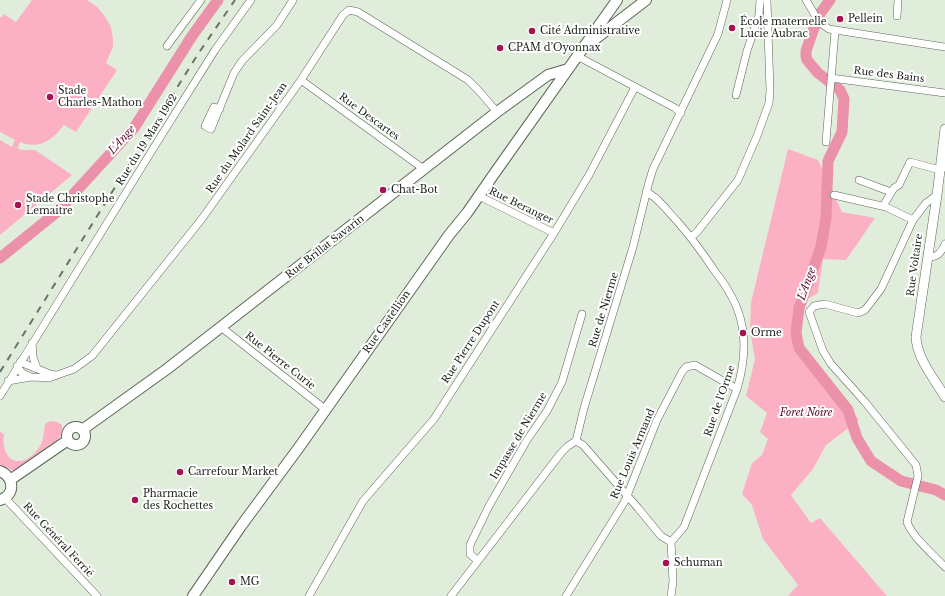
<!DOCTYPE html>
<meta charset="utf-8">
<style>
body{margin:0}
canvas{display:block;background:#e0eddb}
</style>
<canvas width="945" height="596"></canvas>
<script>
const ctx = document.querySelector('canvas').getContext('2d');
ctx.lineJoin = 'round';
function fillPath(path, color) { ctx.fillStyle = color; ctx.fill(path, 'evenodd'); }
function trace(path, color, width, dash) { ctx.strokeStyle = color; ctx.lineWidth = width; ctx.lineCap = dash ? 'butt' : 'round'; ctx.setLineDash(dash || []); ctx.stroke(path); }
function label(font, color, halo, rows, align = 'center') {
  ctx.font = font + ' "Libre Baskerville",serif'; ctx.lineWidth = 4; ctx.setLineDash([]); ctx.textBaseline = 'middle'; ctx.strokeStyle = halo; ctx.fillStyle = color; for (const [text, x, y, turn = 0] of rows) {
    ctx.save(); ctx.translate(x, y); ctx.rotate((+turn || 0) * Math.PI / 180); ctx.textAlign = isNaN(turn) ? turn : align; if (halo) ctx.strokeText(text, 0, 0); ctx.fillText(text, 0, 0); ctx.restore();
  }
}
const green = new Path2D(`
 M32,0H87L97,7L104,15L111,27L113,39V47L106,63L117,70L76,132L64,125C52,140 40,150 20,142L18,148L12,146L22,150H35L72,175L0,235V140L12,147L15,140L0,132V17H2L4,14L16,22Z
 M788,149L818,160L842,212L875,218L846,260L823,259L818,293L806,300L799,328L805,349L859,420L826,445L813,469L791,495L811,523L820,518L887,596H788L798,585L763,539L752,505L742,494L752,463L762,455L768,439L760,432L767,413L746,396L755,359L750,331L751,303Z
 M50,421L57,422L62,425C62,429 63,432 61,435C55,446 26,464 15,470H12L0,466V432L4,434C0,465 25,470 40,446C44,440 44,430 45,424Z`);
const river = new Path2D(`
 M819,15L830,0
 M815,25L806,51V56L807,60L818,73L840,90L844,99L842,132L828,161L826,218L821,247L799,308L796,333L799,348L848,410L857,438L871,461L901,481L936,490L945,495
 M0,258L57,212L134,128L192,36L218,0`);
const minor = new Path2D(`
 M806,0L819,22L829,29L945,47
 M897,16L898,0
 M167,46L201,0
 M577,56L675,108L681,113
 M831,78L945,93
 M301,80L425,170
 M736,95L747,51L759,15L760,0
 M220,109L214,107L205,126L211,129L234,73L242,61L277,25L293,0
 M826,142L835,31
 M859,180L891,192
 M646,192C658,197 668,212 677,221C691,237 702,252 714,270C719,277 725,284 729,292C748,323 747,356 737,389L684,527L671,542
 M834,195L886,207L913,220
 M937,195L926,203L913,220L881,289L865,310L858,313L825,304L814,306L809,312L823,351L831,364L865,402L916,465L918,476L907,522C913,538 933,554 945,567
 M479,196L554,233
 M883,206L894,188L899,185L910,162L940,170L945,167
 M691,237L697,232L738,180L757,136L769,103L770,91L767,0
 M928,257C938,257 941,253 945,244
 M221,327L326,410
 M32,343L33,357L37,368
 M20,362L50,374L56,375
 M17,366L22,373L31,377L49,378L74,369L92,356L201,220L301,80L343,15L349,10L358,12L468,80L479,91L497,112
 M8,381L31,377
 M0,396L161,136L215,50L251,0
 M576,441L583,445L638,508L661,536L671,542
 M5,498L97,596
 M671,542L673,581L671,596
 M478,561L470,554V545L489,506L527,440L547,411L562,382L582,314
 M309,596L363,501L434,419L554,233L589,175L635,87
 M451,596L561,453L568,446L576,441L584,408L633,247L649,182L653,169L718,34L727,0
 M566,596L625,501L657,420L682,372L686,367L695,365L737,389`);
const tertiary = new Path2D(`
 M945,129L937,195L916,337C917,359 934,378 945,397`);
const secondary = new Path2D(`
 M590,43L646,0
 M67 436a9 9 0 1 1 18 0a9 9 0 1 1-18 0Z
 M82,430L167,369L497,112L548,75L568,69
 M0,471C14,477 16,495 0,500
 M10,480L68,440
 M193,596L241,526L300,446L449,235L467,213L494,174L617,0`);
const rail = new Path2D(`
 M0,372L198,54L235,0`);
const markers = [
 [840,19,4,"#a51352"],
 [732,28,4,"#a51352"],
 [532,31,4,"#a51352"],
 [500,48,4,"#a51352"],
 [50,97,4,"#a51352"],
 [383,190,4,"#a51352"],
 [18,205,4,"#a51352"],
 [743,333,4,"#a51352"],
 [180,472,4,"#a51352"],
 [135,500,4,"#a51352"],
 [666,563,4,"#a51352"],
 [232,582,4,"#a51352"]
];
const poiNames = [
 ["Pellein",848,19],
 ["École maternelle",740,22],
 ["Lucie Aubrac",740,34],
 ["Cité Administrative",540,31],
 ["CPAM d’Oyonnax",508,48],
 ["Stade",58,91],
 ["Charles-Mathon",58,103],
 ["Chat-Bot",391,190],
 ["Stade Christophe",26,199],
 ["Lemaitre",26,211],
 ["Orme",751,333],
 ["Carrefour Market",188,472],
 ["Pharmacie",143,494],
 ["des Rochettes",143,506],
 ["Schuman",674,563],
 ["MG",240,582]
];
const streetNames = [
 ["Rue des Bains",889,75,7],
 ["Rue Descartes",369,117,36],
 ["Rue du Molard Saint-Jean",247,138,-55],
 ["Rue du 19 Mars 1962",147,140,-58],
 ["Rue Beranger",521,206,26],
 ["Rue Brillat Savarin",325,247,-38],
 ["Rue Voltaire",915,265,-82],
 ["Rue de Nierme",604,310,-73],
 ["Rue Castellion",387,322,-55],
 ["Rue Pierre Dupont",471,342,-57],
 ["Rue Pierre Curie",280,361,38],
 ["Rue de l'Orme",720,401,-71],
 ["Impasse de Nierme",519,436,-59],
 ["Rue Louis Armand",633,454,-67],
 ["Rue Général Ferrié",58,540,47]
];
const parkNames = [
 ["Foret Noire",806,413]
];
const waterNames = [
 ["L'Ange",122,140,-48],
 ["L'Ange",807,284,-70]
];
fillPath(green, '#fbb1c3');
trace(river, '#eb91a9', 11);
trace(minor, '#5c6757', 8);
trace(tertiary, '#5c6757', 10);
trace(secondary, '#5c6757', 12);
trace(minor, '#fff', 7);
trace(tertiary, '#fff', 9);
trace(secondary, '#fff', 10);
trace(rail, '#6a7367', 2, [7, 7]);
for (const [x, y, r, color] of markers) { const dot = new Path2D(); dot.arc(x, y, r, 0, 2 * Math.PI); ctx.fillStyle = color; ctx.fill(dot); trace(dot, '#fff', 1.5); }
label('10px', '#1b2019', '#fff', poiNames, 'left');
label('10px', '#1b2019', '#fff', streetNames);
label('italic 10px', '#580729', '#fff', parkNames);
label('italic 11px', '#621231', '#fff', waterNames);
</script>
